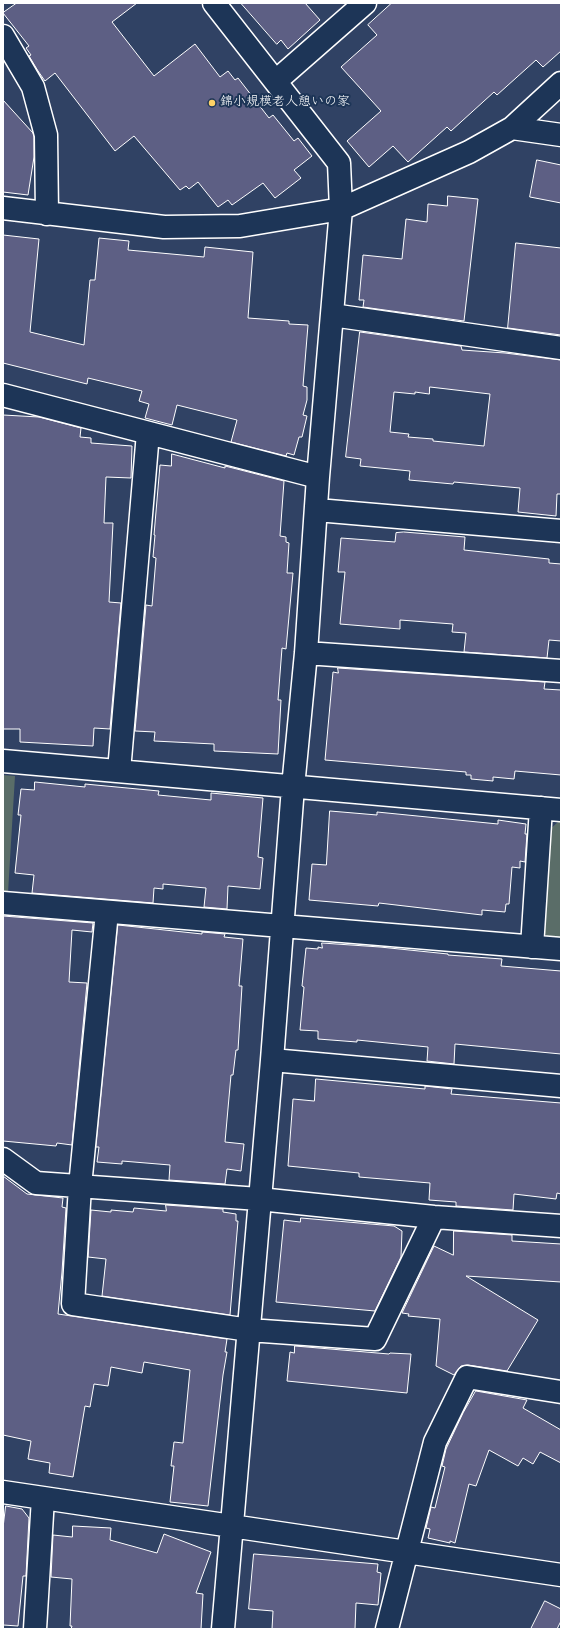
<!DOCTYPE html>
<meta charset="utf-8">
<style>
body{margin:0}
#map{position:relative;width:564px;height:1632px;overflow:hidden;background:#304264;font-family:"Indie Flower",sans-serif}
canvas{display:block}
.frame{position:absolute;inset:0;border:4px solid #fff;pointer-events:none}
</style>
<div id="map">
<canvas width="564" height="1632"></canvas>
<div class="frame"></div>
</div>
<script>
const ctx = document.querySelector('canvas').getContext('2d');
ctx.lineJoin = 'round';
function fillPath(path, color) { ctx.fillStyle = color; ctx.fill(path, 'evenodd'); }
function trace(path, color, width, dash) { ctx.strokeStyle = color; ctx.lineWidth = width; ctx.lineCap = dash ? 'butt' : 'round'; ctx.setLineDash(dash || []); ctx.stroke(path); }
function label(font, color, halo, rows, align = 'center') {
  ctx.font = font + ' "Indie Flower","Klee One",sans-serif'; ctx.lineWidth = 4; ctx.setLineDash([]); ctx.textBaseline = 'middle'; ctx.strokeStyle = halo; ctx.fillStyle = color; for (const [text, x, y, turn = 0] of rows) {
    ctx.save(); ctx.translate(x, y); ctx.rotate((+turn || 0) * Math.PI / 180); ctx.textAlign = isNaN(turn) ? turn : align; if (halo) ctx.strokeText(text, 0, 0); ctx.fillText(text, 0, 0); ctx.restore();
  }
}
const green = new Path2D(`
 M3,775L15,776L8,893H3Z
 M558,822H561V939L548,938L542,930L548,831Z`);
const building = new Path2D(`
 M17,3H137L112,22L154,76L195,44L220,77L228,71L235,80L238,78L269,118L273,115L294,141L298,138L312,156L294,170L301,178L275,198L263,183L232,205L228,200L218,207L198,182L189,189L186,186L180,190L134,136L115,151L55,73L45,81L38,71L29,56L31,55L26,48L29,46L3,13Z
 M241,3H305L320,20L288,49L281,40L277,44Z
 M392,3H561V51L543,67L536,60L497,95L494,92L451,131L447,127L408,162L393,146L369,167L347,141L381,111L341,67L377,35L368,25Z
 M3,100L33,133L34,137V157L28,195L3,192Z
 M537,160L561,165V203L530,197Z
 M448,196L478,199L464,321L363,307L364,300H359L363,255L402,259L406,219L427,222L428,204L447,206Z
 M3,235L39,239L30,332L84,345L90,280H95L99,238L129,241L128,250L204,257L205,247L253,252L248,318L289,321V324L308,325L303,386L307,387V400L303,415L307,416L302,437H299L294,455L287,453L286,456L231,442L237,420L177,405L172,425L145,418L149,404L139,401L142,391L88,378L87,384L3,363Z
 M516,243L561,248V335L508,328Z
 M360,332L461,346L462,350L505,353L561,360V494H557L556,516L518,512L520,488L454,482L453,484L409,480L410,471L360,466L361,459L346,457ZM430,387L490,394L484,446L433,441V439L408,437L409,434L390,432L394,392L415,394V392L429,394Z
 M3,415L39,417L81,428L80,437L91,438V443L132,446L131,478L106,477L104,523H113L109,602L121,603L110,729L94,728L93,746L20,742V729H3Z
 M172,454L225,468V466L284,481L280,536L286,537V542L289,543L287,573H293L286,649L282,648L278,700H281L278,754L214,751V744L154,741L155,732L135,731L146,605L152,606L156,558L153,557L155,535H154L160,465L171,466Z
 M404,532L465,537L464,550L549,559V563L561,564V641L549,640L547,658L464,652L466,633L452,632L453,624L400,620V629L340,624L345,572H338L341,538L395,542L396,533Z
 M338,668L545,682L544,689L561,690V775L515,771L514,779L493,777V781L471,779V775H466V772L325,760L333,672L338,673Z
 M35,782L85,787V784L159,791L158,795L211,800V793L263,798L258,857L263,858L260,889L228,886L227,909L204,907L206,888L163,884V889L154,888L153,903L32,893L34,875L15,873L21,815H18L21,789L34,790Z
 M330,811L377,815V812L498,824V820L526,824L525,834H527L525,862L520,861V868L512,867L509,904H506L505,912L482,910V915L379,903L378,906L309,900L312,864L326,865Z
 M3,916L93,923L92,932L72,930L69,982L87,983L72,1145L57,1143L56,1146L3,1141Z
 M118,925L202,934V932L225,934L224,937L243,939L239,986H242L238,1050H236L233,1075H231L225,1142L244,1144L241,1171L227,1169L225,1184L169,1180L170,1165L122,1161V1164L97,1162L99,1147H96Z
 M322,943L380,947L448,954V955L502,959L501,966L561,971V1054L455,1044L454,1064L427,1061L428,1047L357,1040V1042L318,1039V1031L300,1030L304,987L302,986L306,948L318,949V947L322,948Z
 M316,1079L425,1089V1086L452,1089L451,1094L561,1103V1194L557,1193L556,1199L514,1194L513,1210L456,1206V1202L429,1200L430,1183L359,1177V1173L288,1166L293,1099L314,1101Z
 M3,1176L27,1194L63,1198L62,1207L66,1208L62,1272L58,1314L227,1339L225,1352H227L223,1375L208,1506L170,1502L174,1466H171L174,1442L183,1443L190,1370L144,1362L142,1373L111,1367L108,1386L94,1384L90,1407L85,1406L73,1477L49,1473L50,1463L28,1459L31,1441L3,1435Z
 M166,1205L223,1209V1212L236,1214V1221H238L230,1315L102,1296L106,1259L88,1257L91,1210L111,1212V1210L133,1212L134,1208L166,1211Z
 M301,1218L394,1226L402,1231L401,1257L375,1311L276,1302L284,1220L300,1222Z
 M454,1231L512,1235V1241L561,1244V1282L466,1276L538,1320L507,1371L468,1365L461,1366L454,1375L436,1366L440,1319L408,1316L409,1314L402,1313L434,1246L453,1255Z
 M295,1346L389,1354L390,1353L411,1354L407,1393L287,1381L290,1352L294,1353Z
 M476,1391L527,1400L523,1408L561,1430V1463L540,1452L533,1464L523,1458L518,1466L489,1450L476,1486L469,1484L455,1543L450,1541V1543L428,1538L430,1529L426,1528L431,1507L435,1508L445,1467L442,1466L446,1449L463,1413Z
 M6,1506L22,1509L29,1518L26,1576H23L18,1626L3,1625V1528Z
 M73,1526L111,1528L110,1540L157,1553L164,1534L211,1552L196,1593L203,1594L201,1629H71L72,1626H70L72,1579L51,1577L53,1535L72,1537Z
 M254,1554L378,1564L377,1572L381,1573L378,1605L356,1603L355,1629H272L273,1611L249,1609Z
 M545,1601L561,1609V1621L557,1629H531Z`);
const street = new Path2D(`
 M214,3L339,163L341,209L318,477L306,653L293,787L272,1060L223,1629
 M3,36L33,87L46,135L47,214
 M276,81L365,3
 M512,128L561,135
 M3,208L164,227L240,226L341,209L469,152L512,128L561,83
 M332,315L561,348
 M3,395L318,477
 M317,510L561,531
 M306,653L561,671
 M3,761L561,810
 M119,771L148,433
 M3,903L561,949
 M107,912L80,1186L73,1304L249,1330L375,1339L434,1217
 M532,947L541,808
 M272,1060L561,1086
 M3,1159L36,1183L259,1199L434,1217L561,1226
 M3,1492L561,1575
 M35,1629L43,1498
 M387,1629L435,1442L467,1377L561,1392`);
const markers = [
 [212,103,4,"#ffd166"]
];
const poiNames = [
 ["錦小規模老人憩いの家",220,103]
];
fillPath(green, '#5a6d68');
fillPath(building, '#5d5f84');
trace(building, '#fff', 1);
trace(street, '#fff', 25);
trace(street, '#1d3557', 22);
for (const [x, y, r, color] of markers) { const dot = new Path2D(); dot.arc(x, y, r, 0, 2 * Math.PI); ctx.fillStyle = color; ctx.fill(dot); trace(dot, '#1d3557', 1.5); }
label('13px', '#fff', '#1d3557', poiNames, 'left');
</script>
